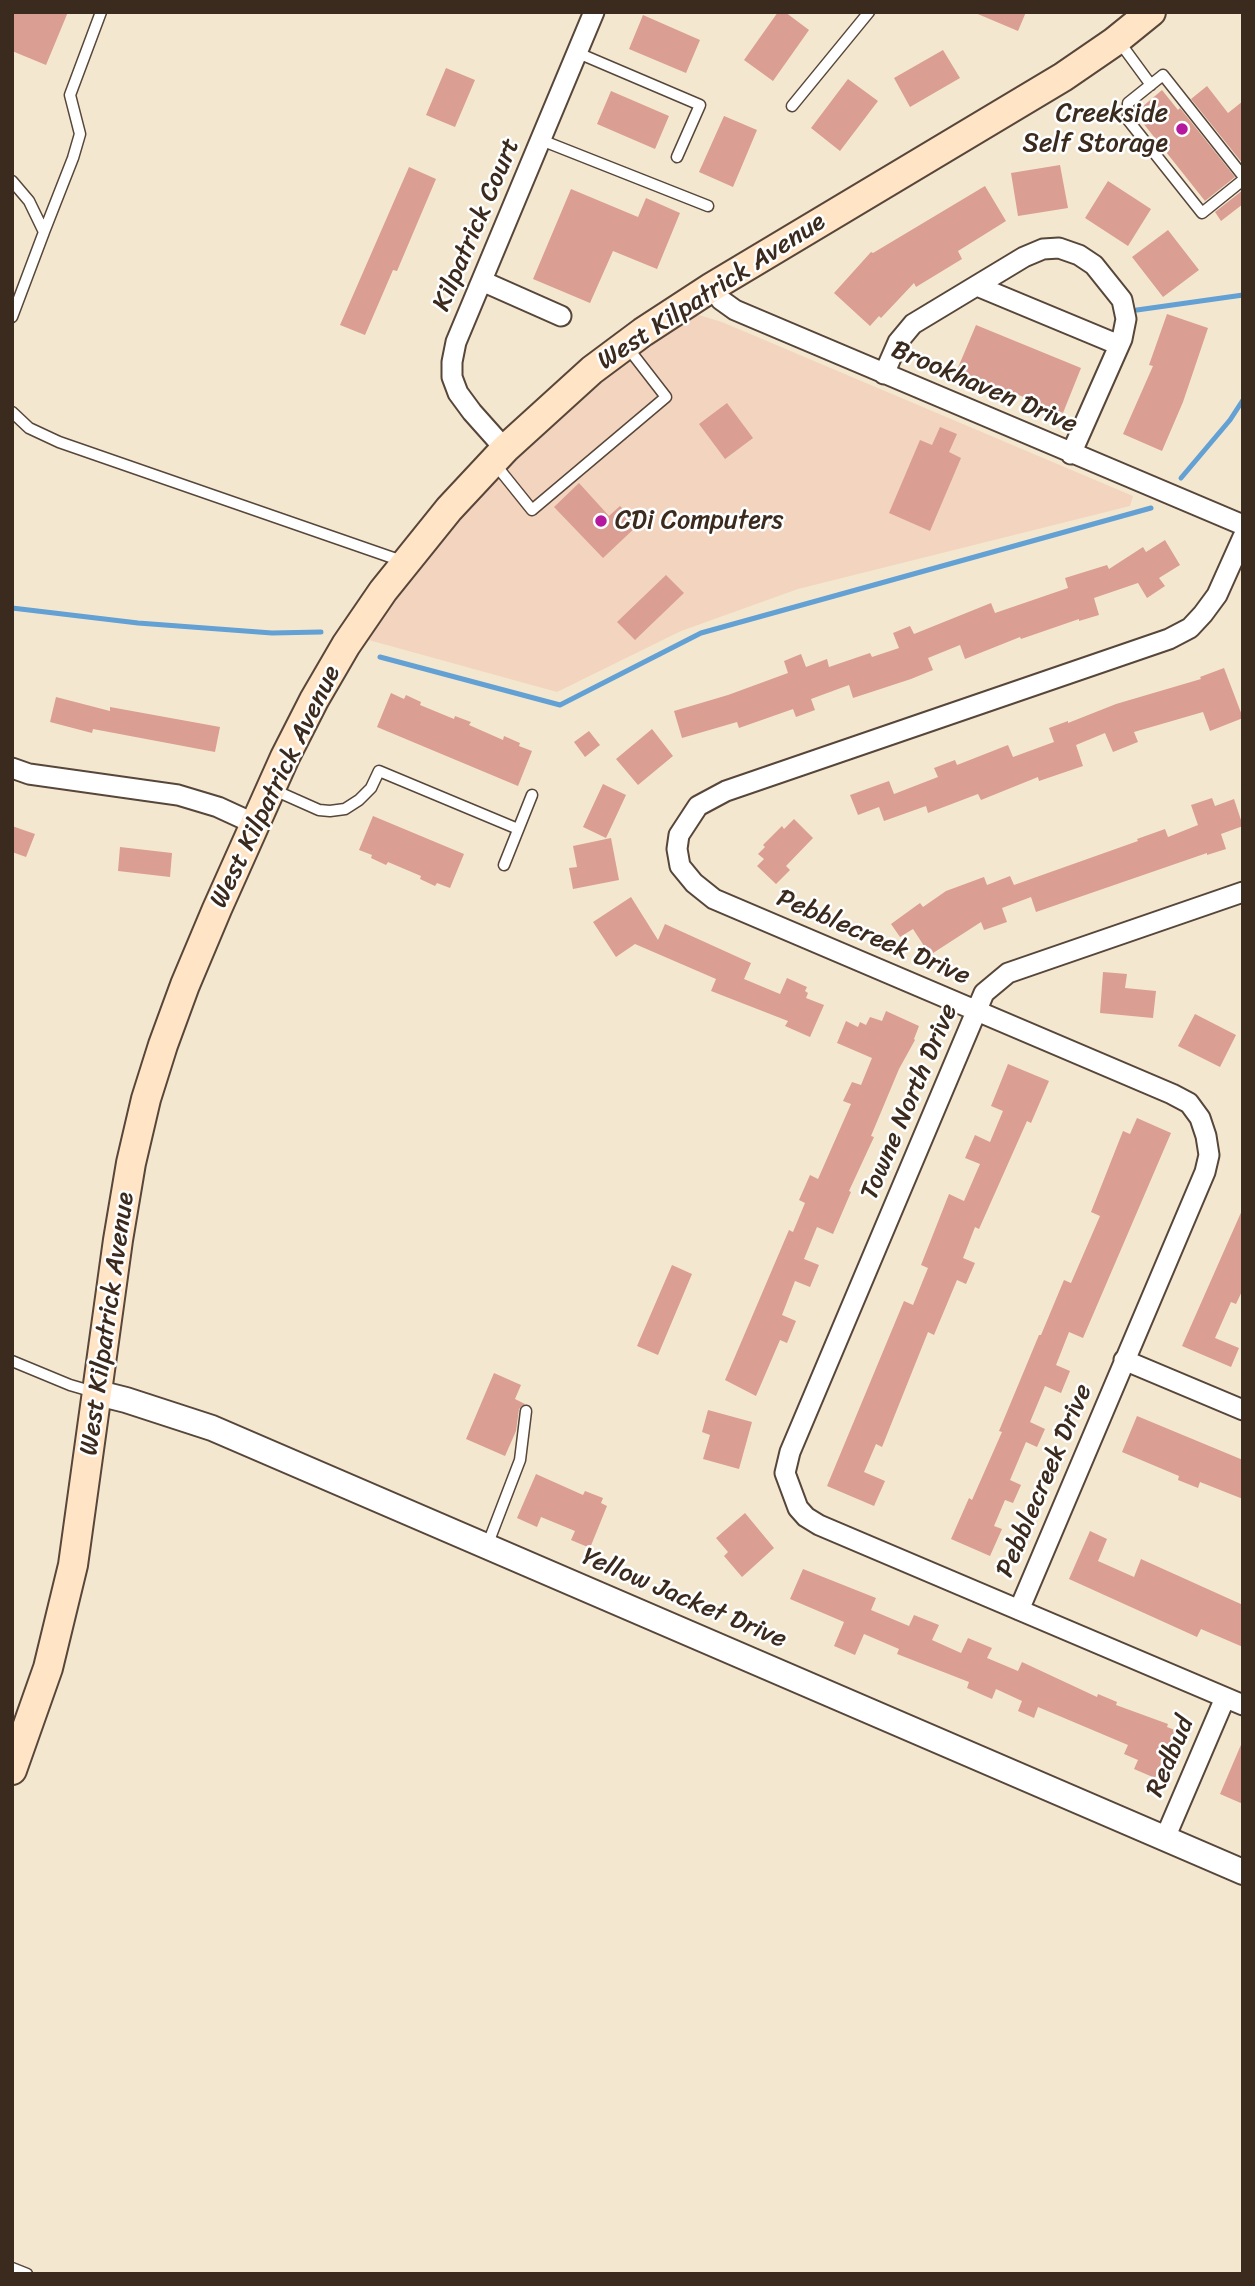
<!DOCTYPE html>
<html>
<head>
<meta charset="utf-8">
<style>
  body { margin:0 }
  #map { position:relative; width:1255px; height:2286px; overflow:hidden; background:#f4e7d0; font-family:Sriracha,sans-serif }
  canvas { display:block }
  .frame { position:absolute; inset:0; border:14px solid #3b2a1e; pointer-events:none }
</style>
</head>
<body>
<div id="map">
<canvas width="1255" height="2286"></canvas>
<div class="frame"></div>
</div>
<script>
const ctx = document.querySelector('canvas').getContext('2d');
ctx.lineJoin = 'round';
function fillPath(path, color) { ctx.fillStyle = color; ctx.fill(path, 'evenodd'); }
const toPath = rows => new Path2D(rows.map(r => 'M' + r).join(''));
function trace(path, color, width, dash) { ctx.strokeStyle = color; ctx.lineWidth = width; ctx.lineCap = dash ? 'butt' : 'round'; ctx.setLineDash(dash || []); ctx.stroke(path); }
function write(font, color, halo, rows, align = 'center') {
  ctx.font = font + ' Sriracha,sans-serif'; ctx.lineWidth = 5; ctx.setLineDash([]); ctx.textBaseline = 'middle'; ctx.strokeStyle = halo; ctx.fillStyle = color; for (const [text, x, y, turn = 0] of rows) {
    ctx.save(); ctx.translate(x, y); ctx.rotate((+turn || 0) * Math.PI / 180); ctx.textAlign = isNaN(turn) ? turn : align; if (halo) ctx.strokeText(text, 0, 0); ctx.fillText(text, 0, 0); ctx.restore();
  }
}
fillPath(toPath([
  [699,315,722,322,1133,496,1130,506,798,589,681,631,557,692,365,639,439,540,541,434,593,389,667,333,692,317]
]), '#f3d4bf');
trace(toPath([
  [1137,310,1243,295],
  [1181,478,1230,420,1243,400],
  [12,608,138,623,272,633,321,632],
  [380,657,560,705,701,633,1151,508]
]), '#63a0d4', 5);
fillPath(toPath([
  [12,12,68,12,46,65,12,51],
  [778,12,785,12,809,30,773,81,744,60],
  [973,12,1026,12,1018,31],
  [643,15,700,40,686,73,629,49],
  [943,50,960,78,910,107,894,78],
  [446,68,475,80,455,127,426,115],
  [848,79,878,101,840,151,811,128],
  [1207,86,1228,113,1243,101,1243,164,1191,99],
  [1162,90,1178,110,1180,108,1235,177,1205,201,1135,113],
  [611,91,669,116,655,149,597,124],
  [724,116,757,130,733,187,699,172],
  [1060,165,1068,208,1018,216,1011,173],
  [409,167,436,179,397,271,393,270,365,335,340,325],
  [1108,181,1151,209,1128,246,1085,218],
  [985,186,1006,221,958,251,962,259,916,287,914,283,881,318,879,316,870,326,834,293,871,252,873,253],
  [571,189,638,217,646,198,680,213,657,269,613,251,590,303,533,279],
  [1243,190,1243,204,1221,221,1215,212],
  [1168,230,1199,270,1163,297,1132,257],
  [1167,314,1208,328,1183,402,1162,451,1123,434,1153,366,1149,365],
  [976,325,1081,368,1063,413,957,370],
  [727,403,753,438,725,459,699,424],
  [940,427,957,434,949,452,961,458,930,531,889,513,920,440,932,445],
  [579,483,609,516,620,506,638,525,603,558,554,507],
  [1165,540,1180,565,1159,578,1165,586,1147,598,1138,583,1094,598,1099,615,1079,621,1079,619,1021,639,1020,637,965,659,960,645,928,658,933,670,911,679,853,698,849,685,811,699,815,710,796,717,793,709,739,728,737,722,682,738,674,711,728,695,788,673,784,661,801,654,806,667,827,659,829,667,870,653,872,657,899,648,893,633,910,626,914,634,991,603,995,613,1068,588,1065,578,1107,565,1109,569,1143,547,1146,552],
  [666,575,684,593,635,640,617,622],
  [1224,668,1243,718,1210,731,1203,712,1134,732,1138,742,1113,752,1105,733,1076,745,1083,766,1039,781,1038,777,981,800,978,794,928,813,926,806,884,821,879,807,858,815,850,795,889,781,894,794,938,777,934,768,955,760,957,765,1008,745,1013,757,1054,742,1049,728,1068,721,1068,723,1116,704,1201,679,1200,677],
  [391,693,404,699,406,695,421,702,420,705,454,719,455,716,471,722,469,725,503,740,504,736,520,743,519,746,532,751,518,786,377,727],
  [56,697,110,711,110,707,220,727,215,752,93,729,92,733,50,722],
  [652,729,673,756,638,785,616,759],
  [589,731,600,745,585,757,574,742],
  [603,784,626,795,606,838,583,827],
  [1212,798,1215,806,1234,799,1243,826,1221,834,1226,849,1207,855,1207,853,1036,912,1031,897,1002,908,1007,922,984,930,981,922,930,955,913,929,900,937,891,924,920,903,923,907,946,891,984,877,987,885,1010,876,1014,885,1138,841,1137,839,1165,829,1168,837,1198,825,1191,805],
  [373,816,464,854,450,888,437,883,435,886,420,879,421,876,388,862,386,865,371,858,372,855,359,850],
  [794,819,813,838,786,866,790,870,776,884,757,866,764,859,758,854,765,847,763,845,782,826,784,829],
  [12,826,35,834,26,857,12,852],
  [611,838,619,880,573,889,569,868,577,867,573,846],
  [120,847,172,853,170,877,118,871],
  [631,897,658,940,665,924,751,963,744,979,780,994,787,978,807,987,805,991,808,993,806,998,824,1005,810,1037,785,1026,788,1021,711,991,716,979,635,944,616,957,593,922],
  [1103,972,1127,974,1125,988,1156,991,1153,1018,1100,1013],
  [886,1011,919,1026,914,1039,915,1040,899,1069,871,1136,874,1137,849,1191,851,1192,833,1234,817,1227,804,1259,819,1265,810,1287,795,1281,782,1315,796,1321,787,1343,780,1340,756,1396,725,1380,789,1230,793,1232,805,1203,799,1200,810,1175,818,1179,851,1104,843,1101,852,1082,861,1085,872,1058,837,1043,846,1021,858,1027,860,1022,866,1025,870,1017,882,1021],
  [1195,1014,1236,1035,1220,1067,1178,1046],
  [1008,1064,1049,1081,1031,1123,1027,1121,979,1229,975,1227,963,1258,975,1263,966,1284,957,1280,934,1335,928,1332,882,1447,876,1444,864,1472,885,1481,874,1506,827,1486,904,1301,913,1305,928,1268,921,1265,949,1194,964,1201,980,1164,965,1158,975,1135,990,1142,1003,1111,991,1106],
  [1137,1118,1171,1133,1083,1338,1069,1332,1056,1365,1070,1371,1061,1393,1045,1386,1030,1422,1045,1429,1037,1447,1026,1442,1010,1480,1021,1485,1013,1503,1005,1500,994,1526,1002,1529,990,1556,951,1539,969,1498,972,1500,1002,1432,999,1431,1039,1335,1041,1335,1064,1280,1071,1283,1100,1216,1091,1212,1123,1131,1130,1134],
  [1243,1208,1243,1289,1236,1304,1231,1302,1215,1338,1239,1348,1231,1367,1182,1346],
  [672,1265,692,1274,658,1355,637,1346],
  [494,1373,521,1385,515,1399,525,1404,519,1409,516,1431,505,1456,466,1439],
  [708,1410,752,1422,739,1469,703,1459,710,1435,702,1432],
  [1137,1416,1243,1460,1243,1499,1200,1482,1198,1488,1178,1480,1179,1476,1122,1452],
  [536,1474,583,1495,585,1491,603,1498,601,1503,607,1506,590,1548,571,1540,575,1531,541,1517,537,1527,517,1518],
  [745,1513,774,1548,742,1577,724,1556,728,1552,716,1538],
  [1090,1531,1107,1539,1098,1561,1134,1577,1141,1559,1243,1605,1243,1647,1201,1629,1197,1637,1069,1579],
  [803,1569,876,1598,871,1610,909,1626,914,1615,939,1625,932,1640,961,1653,968,1638,992,1648,987,1658,1018,1671,1022,1662,1097,1697,1098,1694,1117,1702,1116,1705,1168,1724,1167,1727,1175,1730,1155,1778,1134,1769,1138,1760,1124,1754,1128,1745,1038,1707,1034,1718,1018,1711,1022,1701,996,1689,992,1699,967,1688,969,1682,897,1654,899,1649,864,1634,855,1655,834,1646,844,1622,790,1599],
  [1243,1740,1243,1804,1220,1794]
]), '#da9e93');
const service = toPath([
  [1118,40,1151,85],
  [578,53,700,105,677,157],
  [792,106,869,12],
  [541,140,708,206],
  [1243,176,1163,75,1128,103,1128,120,1202,213,1243,180],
  [12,181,29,201,44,232,12,317],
  [44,232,73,158,80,134,70,95,101,12],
  [12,412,29,428,59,442,402,561],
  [495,464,532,510,666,397,628,348],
  [274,790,319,810,330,811,345,809,359,800,371,788,379,771,518,829],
  [504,865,532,795],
  [12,1361,70,1385,94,1392],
  [487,1546,520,1460,526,1411],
  [12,2268,27,2274]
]);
const minor = toPath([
  [482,281,561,316],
  [977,286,1119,345],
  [712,287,721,300,735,310,1243,525],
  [884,374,898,342,913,324,1024,257,1043,249,1059,248,1079,255,1094,265,1122,300,1126,319,1122,339,1071,454],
  [505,449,472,412,458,393,452,377,452,362,456,342,594,12],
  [12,768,29,774,178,795,218,807,255,824],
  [1243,892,1008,973,984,993,790,1452,785,1473,798,1508,806,1517,819,1525,1243,1705],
  [1124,1360,1243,1410],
  [1019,1610,1205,1172,1209,1155,1206,1136,1200,1118,1189,1103,1172,1094,714,899,694,883,680,866,677,849,679,835,698,806,726,791,1169,639,1190,628,1203,614,1217,595,1243,537],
  [1165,1838,1225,1698]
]);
const tertiary = toPath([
  [98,1393,126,1400,212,1428,1243,1872]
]);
const secondary = toPath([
  [12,1770,48,1668,73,1565,118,1240,131,1163,146,1099,163,1045,185,985,217,909,285,757,314,700,346,645,383,591,449,509,505,449,592,370,643,332,712,287,1063,77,1114,42,1151,12]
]);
trace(service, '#574639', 13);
trace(minor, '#574639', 23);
trace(tertiary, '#574639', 28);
trace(secondary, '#574639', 32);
trace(service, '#fff', 10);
trace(minor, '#fff', 19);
trace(tertiary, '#fff', 24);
trace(secondary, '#ffe4c6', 28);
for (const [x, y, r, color] of [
  [1182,129,7,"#b5179e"],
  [601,521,7,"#b5179e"]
]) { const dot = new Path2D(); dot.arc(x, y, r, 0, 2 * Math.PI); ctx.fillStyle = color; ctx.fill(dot); trace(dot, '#fff', 2.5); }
write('26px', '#3b2a1e', '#fff', [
  ["Creekside",1168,114],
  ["Self Storage",1168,144],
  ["CDi Computers",615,521,"left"]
], 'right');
write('26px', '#3b2a1e', '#fff', [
  ["Kilpatrick Court",477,225,-67],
  ["West Kilpatrick Avenue",712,292,-33],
  ["Brookhaven Drive",984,388,23],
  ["West Kilpatrick Avenue",276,787,-64],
  ["Pebblecreek Drive",873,938,23],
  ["Towne North Drive",910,1102,-67],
  ["West Kilpatrick Avenue",108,1324,-82],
  ["Pebblecreek Drive",1045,1481,-67],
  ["Yellow Jacket Drive",684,1599,23],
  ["Redbud",1171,1757,-67]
]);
</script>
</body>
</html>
